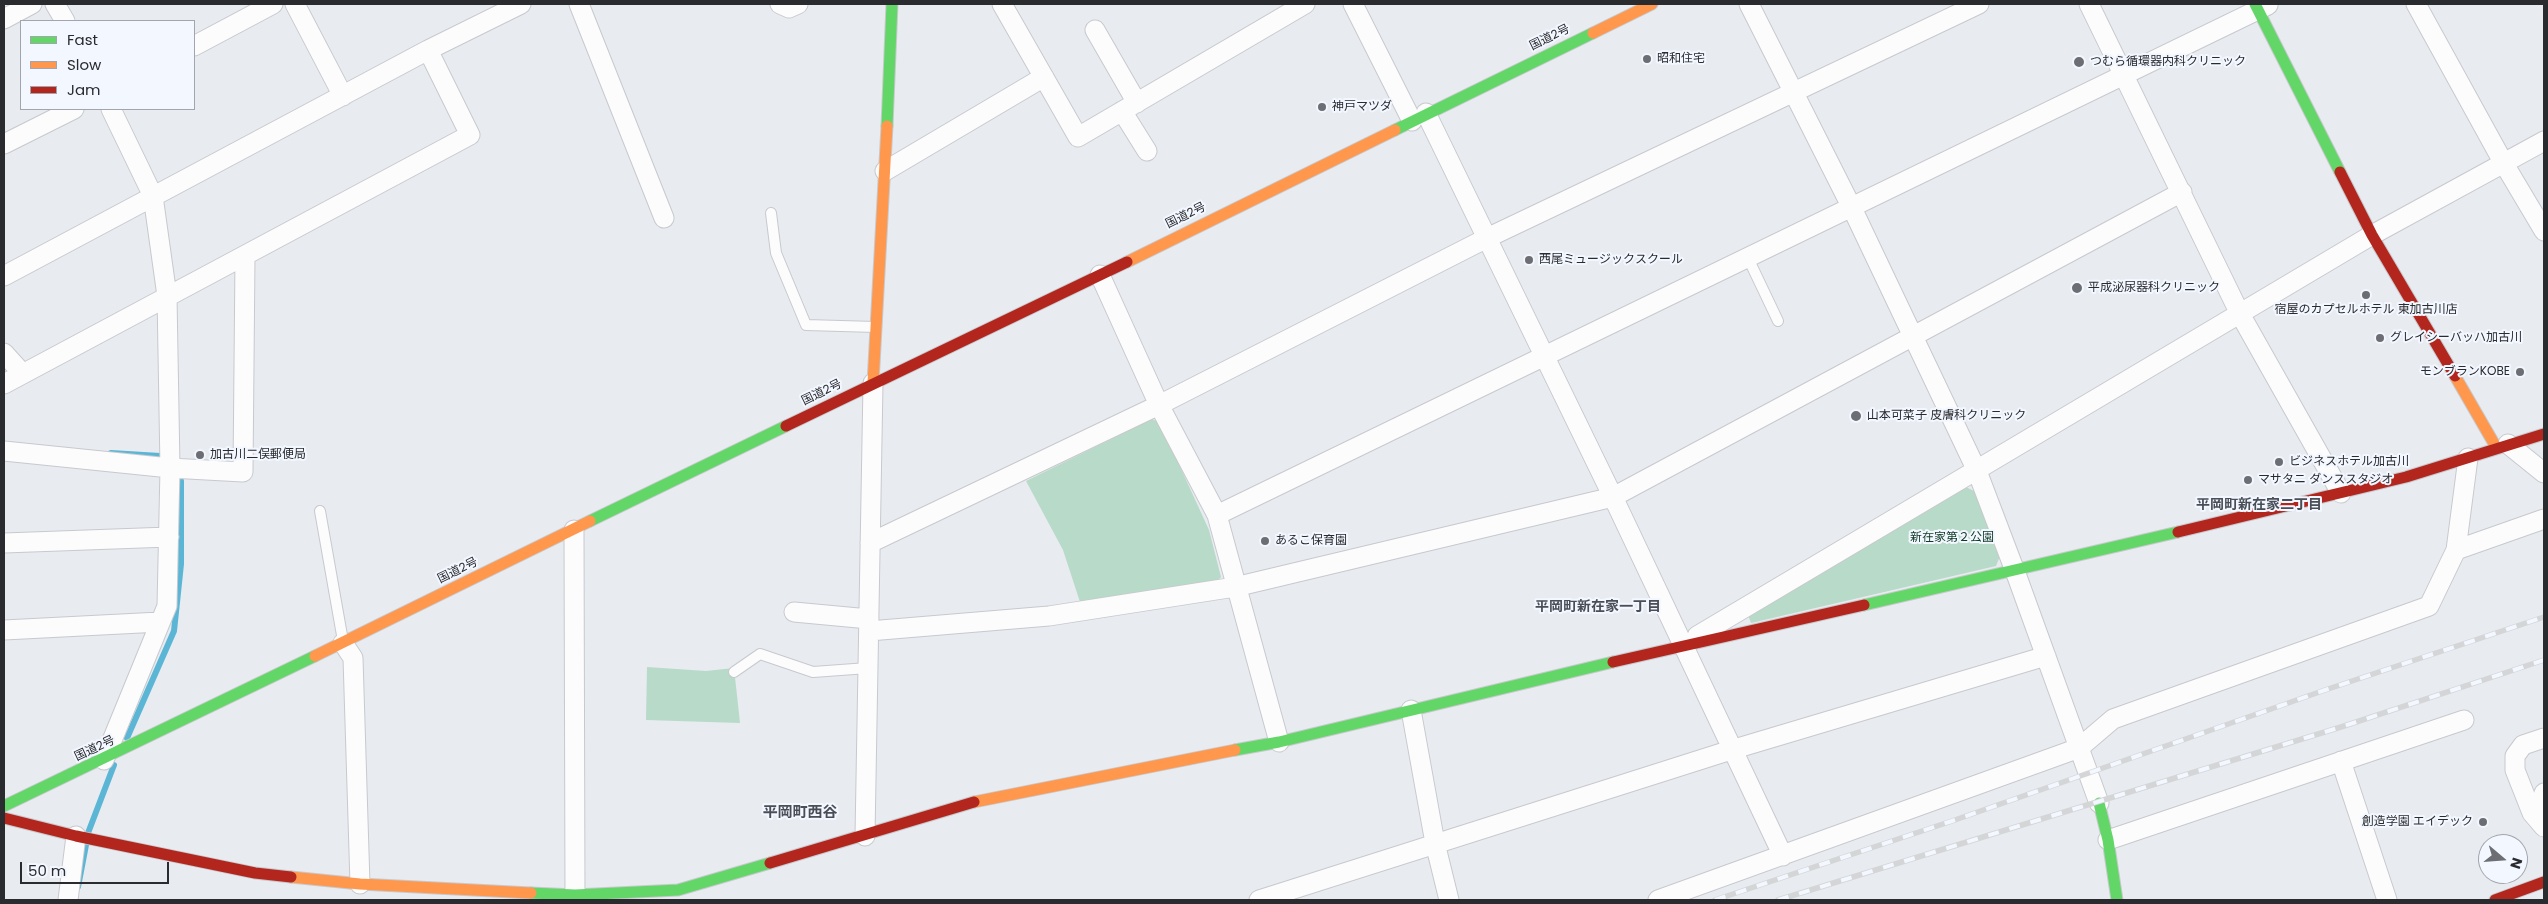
<!DOCTYPE html>
<html>
<head>
<meta charset="utf-8">
<style>
  body { margin:0 }
  #map { position:relative; width:2548px; height:904px; overflow:hidden; background:#e8ebf0; font-family:Poppins,sans-serif }
  canvas { display:block }
  .frame { position:absolute; inset:0; border:5px solid #2a2b2f; pointer-events:none }
  .legend { position:absolute; left:20px; top:20px; width:175px; height:90px; box-sizing:border-box; background:#f3f7ff; border:1px solid #a3a5ac; margin:0; padding:6px 9px; list-style:none; font-size:15px; color:#2a2b2f }
  .legend li { display:flex; align-items:center; gap:10px; height:25px }
  .legend b { width:25px; border:1px solid #a3a5ac }
  .north { position:absolute; left:2478px; top:834px; width:50px; height:50px; box-sizing:border-box; background:#f3f7ff; border:1px solid #a3a5ac; border-radius:50%; rotate:108deg; font-size:14px; font-weight:700; line-height:20px; text-align:center; color:#2a2b2f }
  .north::after { content:''; display:block; margin:auto; width:18px; height:22px; background:#6c6e73; clip-path:polygon(50% 0,100% 100%,50% 72%,0 100%) }
  .scale { position:absolute; left:20px; top:862px; width:149px; height:22px; box-sizing:border-box; border:2px solid #2a2b2f; border-top:0; padding-left:6px; font-size:15px; line-height:18px; white-space:nowrap; color:#2a2b2f; -webkit-text-stroke:4px #f3f7ff; paint-order:stroke }
</style>
</head>
<body>
<div id="map">
<canvas width="2548" height="904"></canvas>
<div class="frame"></div>
<ul class="legend">
<li><b style="height:6px;background:#63d668"></b>Fast</li>
<li><b style="height:6px;background:#ff974d"></b>Slow</li>
<li><b style="height:6px;background:#b3261e"></b>Jam</li>
</ul>
<div class="north">N</div>
<div class="scale">50 m</div>
</div>
<script>
const ctx = document.querySelector('canvas').getContext('2d');
ctx.lineJoin = 'round';
function fillPath(path, color) { ctx.fillStyle = color; ctx.fill(path, 'evenodd'); }
const toPath = rows => new Path2D(rows.map(r => 'M' + r).join(''));
function trace(path, color, width, dash) { ctx.strokeStyle = color; ctx.lineWidth = width; ctx.lineCap = dash ? 'butt' : 'round'; ctx.setLineDash(dash || []); ctx.stroke(path); }
function write(font, color, halo, rows, align = 'center') {
  ctx.font = font + ' Poppins,"Noto Sans JP",sans-serif'; ctx.lineWidth = 4; ctx.setLineDash([]); ctx.textBaseline = 'middle'; ctx.strokeStyle = halo; ctx.fillStyle = color; for (const [text, x, y, turn = 0] of rows) {
    ctx.save(); ctx.translate(x, y); ctx.rotate((+turn || 0) * Math.PI / 180); ctx.textAlign = isNaN(turn) ? turn : align; if (halo) ctx.strokeText(text, 0, 0); ctx.fillText(text, 0, 0); ctx.restore();
  }
}
fillPath(toPath([
  [1152,419,1160,423,1209,530,1221,577,1215,584,1080,602,1063,550,1026,481],
  [1966,487,1976,492,2000,556,1996,566,1751,623,1748,615],
  [647,667,706,671,734,668,740,723,646,720]
]), '#b8dac8');
trace(toPath([
  [111,453,160,456],
  [127,738,174,631,181,564,181,481],
  [88,833,114,765],
  [78,887,86,845]
]), '#5bb6d6', 6);
const lane = toPath([
  [771,213,776,253,806,325,876,327],
  [1748,258,1778,321],
  [320,511,343,641],
  [734,672,760,654,813,672,868,668]
]);
const street = toPath([
  [55,4,65,21],
  [295,4,343,96],
  [579,4,664,218],
  [780,4,789,8,798,4],
  [1002,4,1078,137,1305,4],
  [1353,4,1412,121],
  [1749,4,1852,208,1977,471,2015,571,2099,803],
  [2089,4,2240,314,2341,493],
  [2416,4,2503,162,2544,231],
  [4,19,32,4],
  [1095,30,1137,103],
  [194,46,273,4],
  [1122,111,1147,151],
  [1426,113,1613,497,1783,856],
  [4,144,74,109],
  [885,171,1044,77],
  [1100,275,1159,405,1217,515,1279,742],
  [4,276,428,50,521,4],
  [4,353,23,374],
  [4,384,470,135,428,50],
  [2508,444,2544,473],
  [4,451,170,468,243,472,245,257],
  [2468,458,2456,550,2544,519],
  [1217,515,2268,5],
  [574,530,575,900],
  [4,543,169,537],
  [870,543,1159,405,1487,238,1979,4],
  [794,612,869,619],
  [4,630,160,622],
  [869,631,1049,616,1235,587,1613,497,2182,192],
  [1697,636,2372,235,2544,141],
  [343,643,353,658,360,884],
  [1411,710,1435,843,1449,900],
  [2544,738,2523,745,2515,756,2515,770,2532,813,2544,827],
  [104,760,167,606,170,468,167,296,153,196,111,109],
  [2341,761,2387,900],
  [2544,793,2542,800,2544,821],
  [865,836,873,383],
  [2108,840,2464,720],
  [68,900,76,836],
  [1259,900,1731,750,2046,656],
  [1658,900,2079,748,2113,719,2429,606,2456,550]
]);
const fast = toPath([
  [2255,4,2340,172],
  [887,126,892,4],
  [1395,130,1593,33],
  [590,521,786,426],
  [1864,605,2178,532],
  [1235,750,1279,742,1613,662],
  [2099,803,2108,840,2117,900],
  [4,806,315,656],
  [531,893,575,895,678,890,770,863]
]);
const slow = toPath([
  [1593,33,1652,4],
  [1127,262,1395,130],
  [2455,376,2496,447],
  [873,383,887,126],
  [315,656,590,521],
  [974,802,1235,750],
  [291,877,360,884,531,893]
]);
const jam = toPath([
  [2340,172,2372,235,2455,376],
  [786,426,1127,262],
  [2178,532,2406,477,2544,434],
  [1613,662,1864,605],
  [4,818,76,836,255,873,291,877],
  [770,863,974,802],
  [2495,900,2544,882]
]);
trace(lane, '#c7c9cd', 12);
trace(street, '#c7c9cd', 21);
trace(fast, '#c7c9cd', 13);
trace(slow, '#c7c9cd', 13);
trace(jam, '#c7c9cd', 13);
trace(lane, '#fcfcfd', 10);
trace(street, '#fcfcfd', 19);
trace(fast, '#63d668', 11);
trace(slow, '#ff974d', 11);
trace(jam, '#b3261e', 11);
const rail = toPath([
  [1715,900,1952,821,2328,689,2544,617],
  [1778,900,2341,727,2544,660]
]);
trace(rail, '#d4d5d6', 5.5);
trace(rail, '#f3f7ff', 4, [11]);
for (const [x, y, r, color] of [
  [1647,59,5,"#6c6e73"],
  [2079,62,6,"#6c6e73"],
  [1322,107,5,"#6c6e73"],
  [1529,260,5,"#6c6e73"],
  [2077,288,6,"#6c6e73"],
  [2366,295,5,"#6c6e73"],
  [2380,338,5,"#6c6e73"],
  [2520,372,5,"#6c6e73"],
  [1856,416,6,"#6c6e73"],
  [200,455,5,"#6c6e73"],
  [2279,462,5,"#6c6e73"],
  [2248,480,5,"#6c6e73"],
  [1265,541,5,"#6c6e73"],
  [2483,822,5,"#6c6e73"]
]) { const dot = new Path2D(); dot.arc(x, y, r, 0, 2 * Math.PI); ctx.fillStyle = color; ctx.fill(dot); trace(dot, '#f3f7ff', 2); }
write('12px', '#2a2b2f', '#f3f7ff', [
  ["国道2号",1550,38,-26],
  ["国道2号",1186,216,-26],
  ["国道2号",822,393,-26],
  ["国道2号",458,571,-26],
  ["国道2号",95,749,-25]
]);
write('12px', '#2a2b2f', '#f3f7ff', [
  ["昭和住宅",1657,59],
  ["つむら循環器内科クリニック",2090,62],
  ["神戸マツダ",1332,107],
  ["西尾ミュージックスクール",1539,260],
  ["平成泌尿器科クリニック",2088,288],
  ["宿屋のカプセルホテル 東加古川店",2366,310,"center"],
  ["グレイシーバッハ加古川",2390,338],
  ["モンブランKOBE",2510,372,"right"],
  ["山本可菜子 皮膚科クリニック",1867,416],
  ["加古川二俣郵便局",210,455],
  ["ビジネスホテル加古川",2289,462],
  ["マサタニ ダンススタジオ",2258,480],
  ["あるこ保育園",1275,541],
  ["創造学園 エイデック",2473,822,"right"]
], 'left');
write('12px', '#0f3924', '#f3f7ff', [
  ["新在家第２公園",1952,538]
]);
write('bold 14px', '#4a4e56', '#f3f7ff', [
  ["平岡町新在家二丁目",2259,505],
  ["平岡町新在家一丁目",1598,607]
]);
write('bold 15px', '#4a4e56', '#f3f7ff', [
  ["平岡町西谷",800,813]
]);
</script>
</body>
</html>
